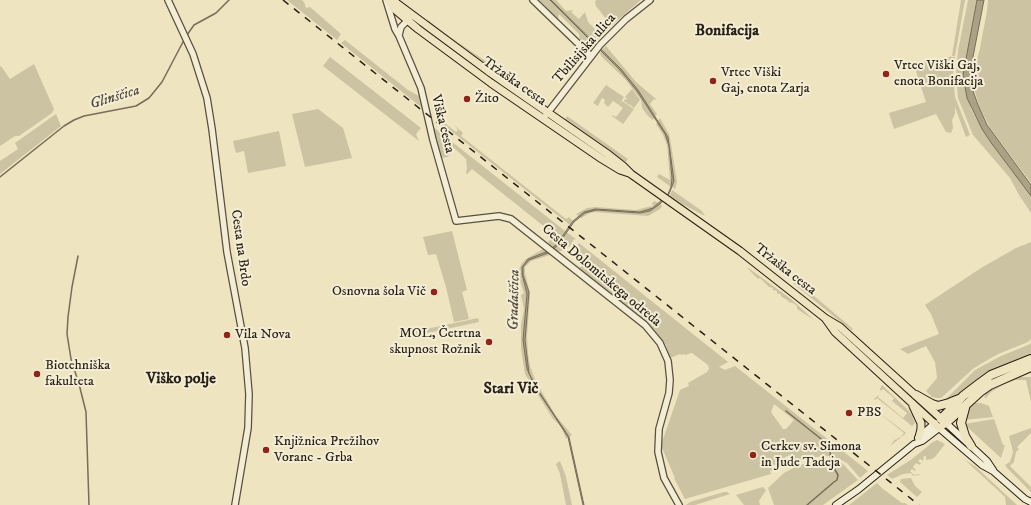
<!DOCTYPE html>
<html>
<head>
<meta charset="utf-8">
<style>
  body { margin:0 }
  canvas { display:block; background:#eee4bf }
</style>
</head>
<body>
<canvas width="1031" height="505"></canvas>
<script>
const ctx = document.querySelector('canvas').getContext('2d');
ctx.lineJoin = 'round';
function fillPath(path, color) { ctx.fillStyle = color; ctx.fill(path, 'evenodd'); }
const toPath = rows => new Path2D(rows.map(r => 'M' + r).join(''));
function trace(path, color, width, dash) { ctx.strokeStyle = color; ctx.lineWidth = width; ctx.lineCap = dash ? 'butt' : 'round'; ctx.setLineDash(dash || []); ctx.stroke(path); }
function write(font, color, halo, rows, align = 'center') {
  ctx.font = font + ' "IM FELL DW Pica",serif'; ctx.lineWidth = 4; ctx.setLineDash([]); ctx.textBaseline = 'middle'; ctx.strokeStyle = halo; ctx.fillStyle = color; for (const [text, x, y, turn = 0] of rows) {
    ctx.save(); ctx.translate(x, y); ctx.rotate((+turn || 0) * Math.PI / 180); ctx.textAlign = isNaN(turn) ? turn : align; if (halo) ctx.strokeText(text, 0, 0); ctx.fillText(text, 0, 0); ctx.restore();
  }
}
fillPath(toPath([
  [287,0,302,0,304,2,306,8,310,7,341,34,337,40],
  [539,0,550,0,594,44,591,47,588,47,580,40,579,34,559,14,558,19],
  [551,0,556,0,566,11,574,10,571,12,579,19,585,12,588,22,596,30,599,30,601,36,595,43],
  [596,0,641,0,619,19,603,34,602,31,610,24,596,6,595,2],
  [961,0,965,0,955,56,952,56],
  [968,0,977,0,963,75,971,109,982,129,992,144,1031,196,1031,213,1019,195,1010,178,973,135,958,98,956,75,958,51],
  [988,0,1031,0,1031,183,990,128,979,106,972,81,973,76,980,48,987,11],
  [428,20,450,37,539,97,536,102,426,23],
  [345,40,408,90,419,96,421,107,341,43],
  [606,46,636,82,656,99,656,100,654,99,650,104,657,114,655,116,629,78,602,50],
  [601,51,620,70,637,91,655,117,653,120,648,116,642,108,641,100,626,80,602,57,600,54],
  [330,57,421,128,416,134,419,141,323,66],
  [951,57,955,57,953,75,955,97,970,135,966,137,955,107,955,114,952,120,953,128,951,133,946,132,936,114,894,129,889,113,926,102,914,65,930,59,933,66,951,56],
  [34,64,54,109,52,113,19,136,15,136,0,146,0,67,1,66,10,79],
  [606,85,624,97,619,105,613,101,608,107,604,103,605,100,602,98,598,106,593,103],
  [632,89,640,100,634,108,630,105,631,104,629,105,624,101,625,99,628,100,625,97],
  [622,101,634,109,623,124,612,116,613,115,616,117,623,108,619,105],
  [318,109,343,128,352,158,305,167,292,114],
  [56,114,61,126,0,174,0,161,18,149,15,143],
  [567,116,628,159,626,162,612,155,596,142,565,120],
  [660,118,669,134,671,144,677,182,675,189,672,187,673,184,669,141,666,134,658,121],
  [441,120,456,132,458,130,454,125,463,133,461,136,566,219,569,217,573,221,570,225,460,138,440,122],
  [658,122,665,134,668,141,672,178,671,187,657,177,659,174,670,180,667,145,663,135,656,124],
  [432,126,565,231,556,245,553,247,548,243,550,239,547,237,551,232,472,169,467,174,466,173,467,168,466,159,454,148,448,157,441,158],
  [279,131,286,166,248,173,244,151,236,153,233,141],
  [672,190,702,211,705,216,682,204,670,196],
  [655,201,659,204,651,209,642,212,595,209,578,216,576,214,587,208,595,207,636,210,652,206,653,205,652,203],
  [660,204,662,206,660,209,648,216,594,212,590,213,581,218,579,217,585,213,597,210,642,213,654,209],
  [452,231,467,290,462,292,469,319,454,322,446,287,436,254,428,255,423,237],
  [566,232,576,239,573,240,572,244,570,246,562,251,557,251,554,248,558,244],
  [1031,242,1031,339,1028,342,998,354,974,368,941,398,936,398,932,397,926,391,937,378,935,362,926,346,908,354,900,349,939,334,931,314,925,305,981,268,1016,248],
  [579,243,728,362,719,367,725,370,735,366,868,471,860,478,847,463,837,458,829,456,816,457,796,463,791,455,785,457,786,460,772,466,773,470,770,471,771,474,685,499,674,478,675,478,662,448,661,445,680,390,689,386,688,383,707,372,709,369,708,365,692,353,685,355,684,354,681,355,680,354,670,358,666,345,649,324,579,268,588,262,571,249,574,246,577,246],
  [774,404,794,420,786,429,783,429,771,412],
  [543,249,546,252,528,259,523,264,521,270,527,294,523,340,525,354,527,369,532,383,555,419,566,432,568,437,566,439,561,426,553,419,525,374,521,349,521,325,524,309,521,295,524,293,520,281,519,269,522,263,526,259],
  [548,253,550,255,531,261,525,267,525,273,530,293,527,337,528,354,530,366,536,382,556,416,572,435,569,437,533,382,529,373,526,359,525,340,529,292,523,275,523,269,525,263,529,260],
  [747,267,791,299,814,320,797,309,797,306,793,303,788,302,789,301,782,297,780,294,779,294,777,293,777,291,775,290,774,291,773,290,773,288,769,287,760,278,758,279,750,271],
  [791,277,826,306,853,329,852,330,842,323,794,284,792,281],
  [478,318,479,322,404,338,403,334],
  [1031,343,1031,356,980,377,956,396,944,401,975,370,1001,356,1028,345],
  [1019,377,1031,377,1031,402,1026,380,1015,380,1004,384,990,393,986,398,984,397,986,393,990,389,1008,380],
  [882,385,908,410,912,415,915,423,905,434,890,446,895,439,866,416,896,440,899,437,900,438,904,433,873,408,906,433,912,426,877,398,875,400,874,400,875,398,879,395,878,397,903,418,907,413,892,401,894,398,883,389,880,391,880,389],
  [972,403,981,403,989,406,993,417,964,420,966,411],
  [994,419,1003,445,1005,445,1001,458,964,424],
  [1031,428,1031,433,1017,447,1019,449,1016,452,1014,462,1010,466,1031,487,1031,492,1007,468,1005,465,1010,462,1013,452,1009,436],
  [937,440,945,444,935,457,932,459,926,460,926,456,924,456,923,461,920,459,918,461,921,463,920,465,916,463,913,467,916,470,915,471,912,469,910,471,914,475,920,474,919,475,913,476,911,473,903,474,892,479,887,475,912,459,933,442],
  [826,459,839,461,836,464,840,465,840,462,843,464,858,480,823,505,774,505,768,488,784,473,797,466,816,460],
  [964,459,976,467,1017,505,1006,505,1005,497],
  [560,461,566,477,572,505,566,505,560,474,556,464],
  [911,478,915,486,922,492,917,497,900,482,901,479],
  [877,483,883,489,902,503,905,503,908,505,849,505],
  [763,487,766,490,759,501,760,505,744,505,736,495],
  [724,492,727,492,730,494,695,505,686,505,690,502]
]), '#ccc3a2');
const water = toPath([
  [550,0,551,0,621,69,638,90,668,137,674,181,669,194,660,204,650,211,640,213,597,210,585,213,574,222,557,246,548,253,529,260,523,267,523,275,529,292,525,340,529,373,536,387,569,437,584,505,583,505,568,437,535,387,527,369,523,340,527,294,522,274,522,267,528,259,546,252,556,245,573,221,584,212,595,209,640,212,653,208,668,194,671,187,672,178,669,146,665,134,637,91,620,70,550,0],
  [977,0,984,0,971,67,972,88,978,105,987,125,1031,185,1031,196,992,144,982,129,967,98,963,75,977,0]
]);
fillPath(water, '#aba185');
trace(water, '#776d58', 1);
trace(toPath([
  [187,35,194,25,216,13,229,0],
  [0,177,64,126,74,120,84,116,136,106,149,98,162,82,184,40],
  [78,256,72,287,68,317,67,334,71,359,79,384,86,412,89,505],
  [786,411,825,442,830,450,831,463,838,475,837,480,834,482,807,505]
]), '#776d58', 1.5);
const tertiary = toPath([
  [168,0,193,54,207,98,212,129,227,252,245,348,249,394,248,428,235,505],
  [386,0,395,29,399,36,421,88,433,140,456,221,499,216,511,219,645,325,660,343,668,361,670,380,669,393,659,429,658,452,664,478,679,505],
  [533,0,591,56],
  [399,35,401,27,410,18],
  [546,115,600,45,626,19,650,0]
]);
const secondary = toPath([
  [946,423,987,461,993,470],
  [918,438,935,423],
  [836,505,859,489,914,444,922,441,939,428,982,465,993,471,1025,499,1031,502]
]);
const primary = toPath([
  [388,0,390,2,392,7,418,29,491,83,602,159,620,170,629,173],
  [390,2,395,2,488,71,609,155,623,166,631,174,740,251,825,318,840,327,946,423,939,428,835,332,825,318],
  [913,406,921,423,921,429,919,437]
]);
const motorway = toPath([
  [916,395,932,404,938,406,949,403,959,399],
  [965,408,961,423,965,436,971,446],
  [941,419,963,396,980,383,991,375,1031,359],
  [946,423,980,392,990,385,1031,367]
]);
trace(tertiary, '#5a5040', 8);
trace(secondary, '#281f15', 8);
trace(primary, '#281f15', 9);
trace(motorway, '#281f15', 10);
trace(tertiary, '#f4edd5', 5.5);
trace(secondary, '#f4edd5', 6);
trace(primary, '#eee4bf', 7);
trace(motorway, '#eee4bf', 8);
trace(toPath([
  [283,0,919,505]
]), '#281f15', 1.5, [7, 7]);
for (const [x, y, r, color] of [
  [886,74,4,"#8f2418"],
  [713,81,4,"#8f2418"],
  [467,99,4,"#8f2418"],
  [434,292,4,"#8f2418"],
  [227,335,4,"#8f2418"],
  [489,342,4,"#8f2418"],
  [37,374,4,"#8f2418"],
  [849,413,4,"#8f2418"],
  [266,450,4,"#8f2418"],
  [753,455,4,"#8f2418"]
]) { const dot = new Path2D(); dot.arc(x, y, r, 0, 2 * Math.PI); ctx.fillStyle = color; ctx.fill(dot); trace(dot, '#f4edd5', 1.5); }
write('14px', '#281f15', '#f4edd5', [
  ["Tbilisijska ulica",585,49,-49],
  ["Tržaška cesta",514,82,35],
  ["Viška cesta",442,124,76],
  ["Cesta na Brdo",240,248,82],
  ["Tržaška cesta",785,270,38],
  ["Cesta Dolomitskega odreda",601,276,40]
]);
write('14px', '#281f15', '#f4edd5', [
  ["Vrtec Viški Gaj,",894,66],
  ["enota Bonifacija",894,82],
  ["Vrtec Viški",721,73],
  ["Gaj, enota Zarja",721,89],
  ["Žito",475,99],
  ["Osnovna šola Vič",426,292,"right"],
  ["MOL, Četrtna",481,334,"right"],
  ["skupnost Rožnik",481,350,"right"],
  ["Vila Nova",235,335],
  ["Biotehniška",45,366],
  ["fakulteta",45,382],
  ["PBS",857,413],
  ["Knjižnica Prežihov",274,442],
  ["Voranc - Grba",274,458],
  ["Cerkev sv. Simona",761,447],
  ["in Jude Tadeja",761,463]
], 'left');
write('italic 15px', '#564c3c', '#f4edd5', [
  ["Glinščica",115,98,-17],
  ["Gradaščica",515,300,-89]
]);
write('bold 16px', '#281f15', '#f4edd5', [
  ["Bonifacija",727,32],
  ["Viško polje",181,380],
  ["Stari Vič",511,390]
]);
</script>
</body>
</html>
